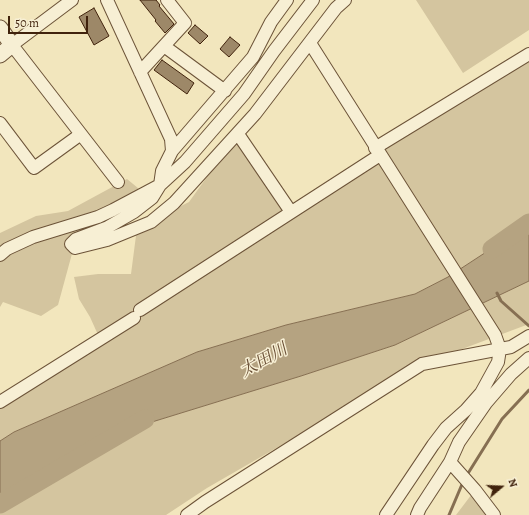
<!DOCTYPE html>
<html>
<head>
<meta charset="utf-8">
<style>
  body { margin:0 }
  #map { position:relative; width:529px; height:515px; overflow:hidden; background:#f2e6bd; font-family:Alegreya,serif }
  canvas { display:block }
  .north { position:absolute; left:481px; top:467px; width:40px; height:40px; -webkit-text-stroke:3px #f7efd4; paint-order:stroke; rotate:71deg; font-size:11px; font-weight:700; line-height:16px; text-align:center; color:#40220c }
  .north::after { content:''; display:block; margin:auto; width:14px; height:18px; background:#40220c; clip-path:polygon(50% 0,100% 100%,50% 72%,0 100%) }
  .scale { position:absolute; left:8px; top:16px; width:80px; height:18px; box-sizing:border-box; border:2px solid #40220c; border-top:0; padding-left:5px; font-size:12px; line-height:14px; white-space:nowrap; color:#40220c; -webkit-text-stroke:3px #f7efd4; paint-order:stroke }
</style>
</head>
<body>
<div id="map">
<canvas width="529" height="515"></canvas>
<div class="north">N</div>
<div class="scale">50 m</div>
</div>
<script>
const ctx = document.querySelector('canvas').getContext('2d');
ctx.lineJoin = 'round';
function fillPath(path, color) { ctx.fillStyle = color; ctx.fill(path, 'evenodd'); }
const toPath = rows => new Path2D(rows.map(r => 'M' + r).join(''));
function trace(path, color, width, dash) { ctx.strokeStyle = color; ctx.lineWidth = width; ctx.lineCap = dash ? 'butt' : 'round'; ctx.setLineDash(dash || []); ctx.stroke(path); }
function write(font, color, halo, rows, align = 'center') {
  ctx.font = font + ' Alegreya,"Noto Serif JP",serif'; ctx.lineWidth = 3; ctx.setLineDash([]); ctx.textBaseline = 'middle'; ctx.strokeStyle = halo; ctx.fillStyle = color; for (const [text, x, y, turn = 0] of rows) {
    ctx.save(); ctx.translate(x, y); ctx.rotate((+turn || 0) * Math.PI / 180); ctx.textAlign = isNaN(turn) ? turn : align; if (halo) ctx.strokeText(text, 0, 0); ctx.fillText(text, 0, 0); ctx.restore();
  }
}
fillPath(toPath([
  [416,0,529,0,529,30,463,73],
  [529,54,529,224,448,277,415,294,286,325,197,352,14,432,0,441,0,404,99,337,90,317,79,299,74,277,98,274,131,274,137,228,189,202,238,134,290,211],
  [127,179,144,193,113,210,76,239,58,305,41,316,3,302,0,307,0,233,36,216,68,211],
  [529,281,529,324,422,364,207,488,166,515,0,515,0,505,126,430,301,376,395,345],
  [475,490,497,515,456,515]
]), '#d4c59f');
const water = toPath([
  [529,224,529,281,395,345,301,376,126,430,0,505,0,441,14,432,197,352,286,325,415,294,448,277,529,224]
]);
fillPath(water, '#b5a381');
trace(water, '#866f52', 1);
trace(toPath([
  [497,293,501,301,529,326],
  [467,475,502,419,529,390],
  [449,515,463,482]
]), '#866f52', 3);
trace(toPath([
  [492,249,529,223],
  [0,504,145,419]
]), '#b5a381', 19);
const building = toPath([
  [140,0,156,0,160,5,159,6,174,24,165,33,155,21,156,20,140,0],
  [94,8,109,36,94,45,79,17,94,8],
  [195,25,208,36,200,44,188,33,195,25],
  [230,37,240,45,229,57,220,49,230,37],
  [162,60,194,83,187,94,154,70,162,60]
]);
fillPath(building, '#9d8868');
trace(building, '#40220c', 1);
const minor = toPath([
  [72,0,12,45,118,182],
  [107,0,171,139,172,151,162,171,160,185,152,198,134,212,108,227,76,239,71,244,75,248,107,240,151,222,174,203,255,114,336,8,345,0],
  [310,43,495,335,500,349,498,362,481,393,466,410,446,428,433,445,386,515],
  [164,46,225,91],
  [140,72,185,23,167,0],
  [0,123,34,168,81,134],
  [238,134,291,212],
  [375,148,529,54],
  [172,151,253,57,271,22,287,0],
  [0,255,7,249,33,237,98,217,113,210,160,185,185,162,244,94,274,51,313,0],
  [140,310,380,155],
  [0,402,134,318],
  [450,462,475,490,494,515],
  [187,515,205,502,422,364,511,347,529,336],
  [417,515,420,508,450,462,459,442,486,403,511,374,529,358]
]);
const tertiary = toPath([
  [0,28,12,45,0,55]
]);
trace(minor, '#6c5338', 14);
trace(tertiary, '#6c5338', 17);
trace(minor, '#f7efd4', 12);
trace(tertiary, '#f7efd4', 15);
write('italic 17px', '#694f35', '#f7efd4', [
  ["太田川",264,361,-29]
]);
</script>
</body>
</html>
